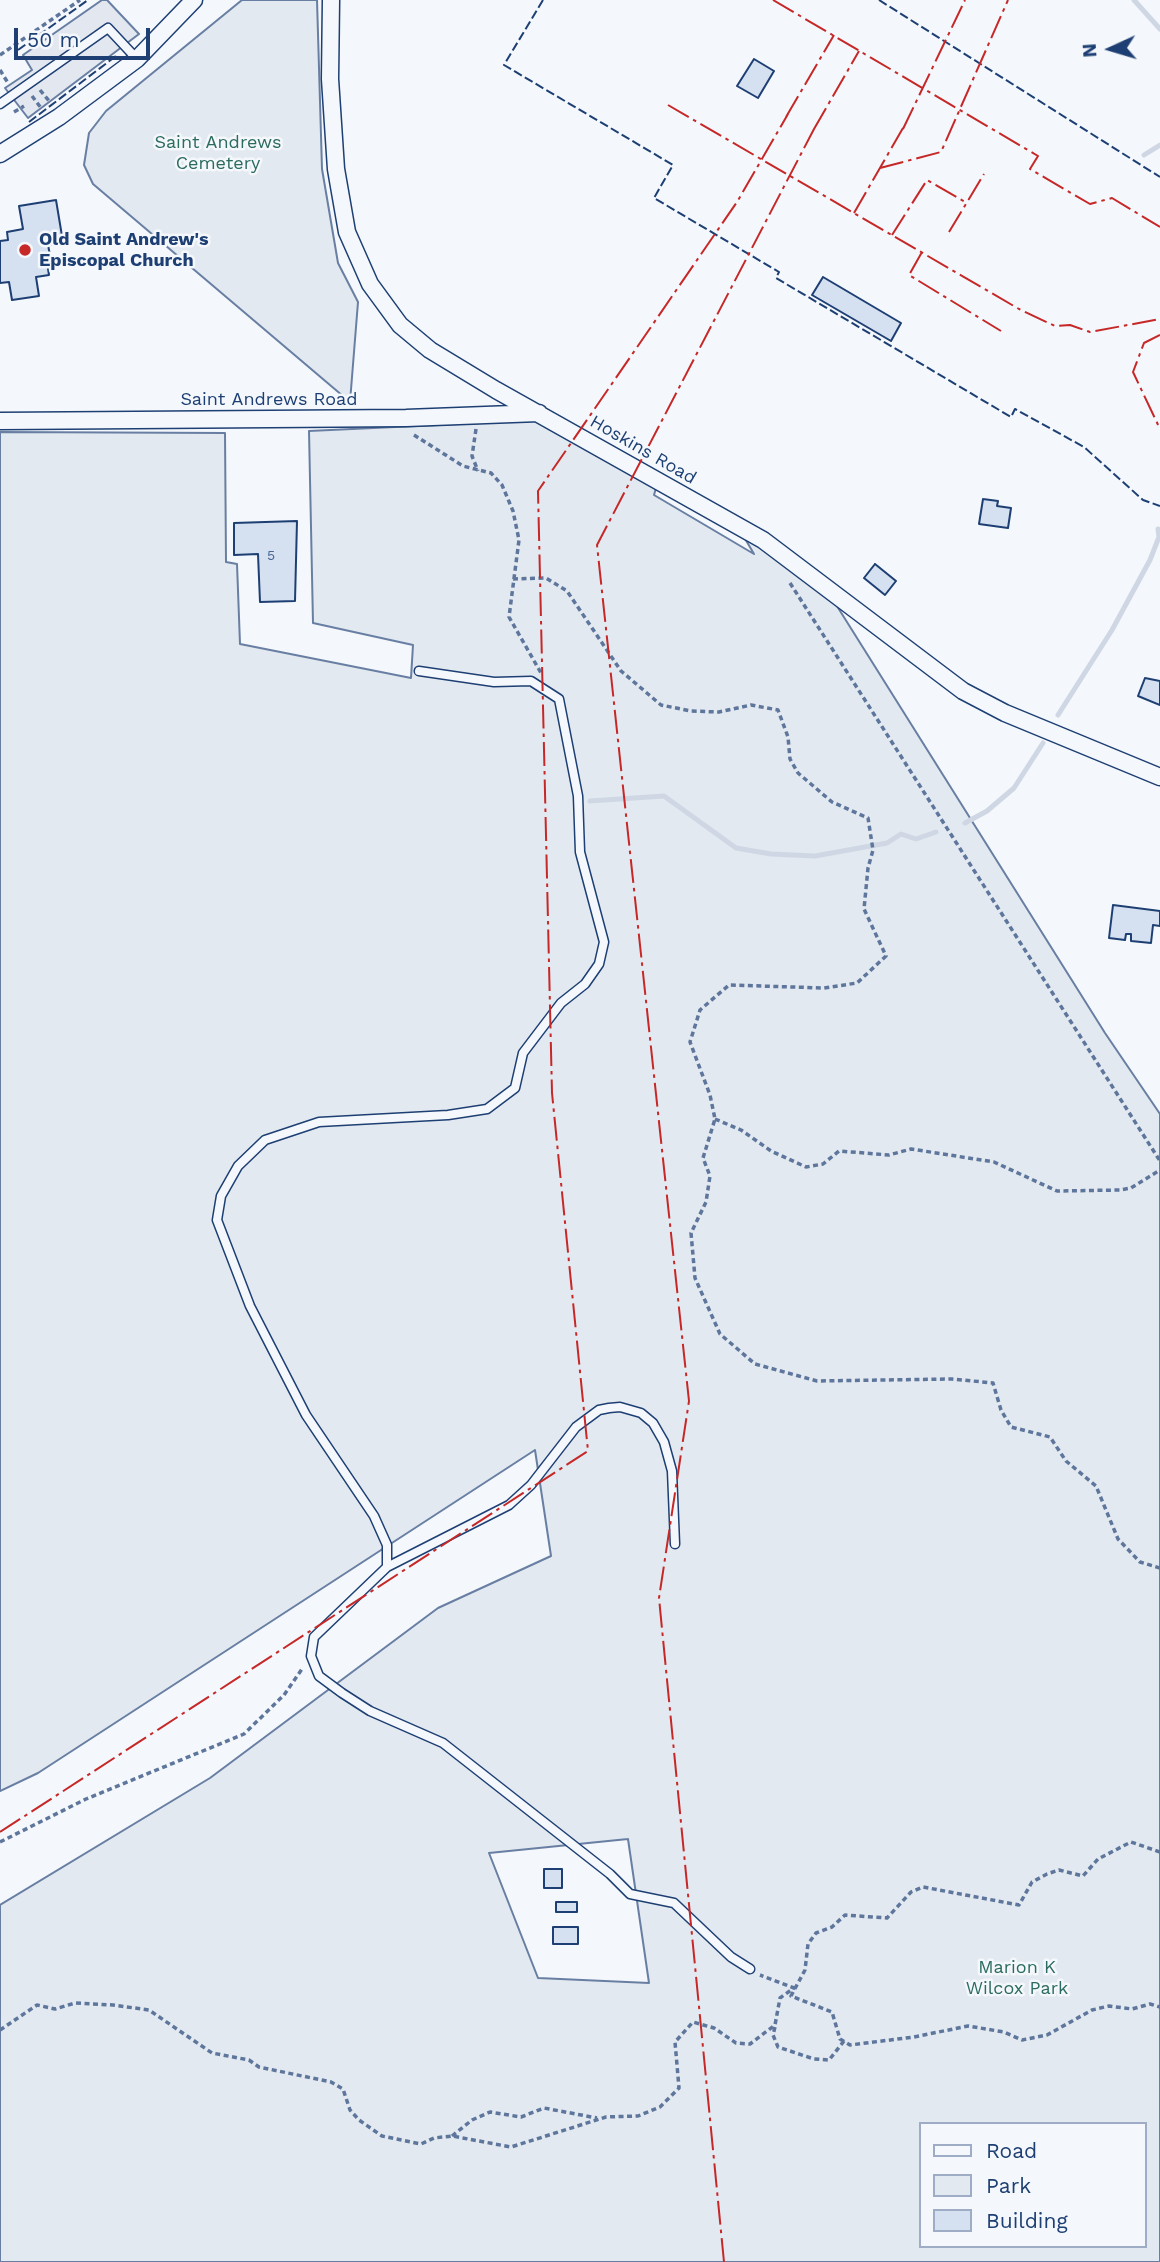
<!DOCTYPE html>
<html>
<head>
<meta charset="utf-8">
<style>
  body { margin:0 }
  #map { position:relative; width:1160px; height:2262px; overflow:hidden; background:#f4f7fb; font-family:"Work Sans",sans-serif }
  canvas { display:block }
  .legend { position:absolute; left:919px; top:2122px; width:228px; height:126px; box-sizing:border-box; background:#f4f7fb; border:2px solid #9eadc5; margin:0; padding:9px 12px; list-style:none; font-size:21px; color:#1d3f73 }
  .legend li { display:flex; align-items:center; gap:14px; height:35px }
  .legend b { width:35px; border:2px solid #9eadc5 }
  .north { position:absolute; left:1076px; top:14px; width:70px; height:70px; -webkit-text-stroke:5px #f4f7fb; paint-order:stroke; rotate:266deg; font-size:19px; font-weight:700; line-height:28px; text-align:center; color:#1d3f73 }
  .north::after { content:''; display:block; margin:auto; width:24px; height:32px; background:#1d3f73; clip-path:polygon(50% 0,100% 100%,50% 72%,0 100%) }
  .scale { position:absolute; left:14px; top:28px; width:136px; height:32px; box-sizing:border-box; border:4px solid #1d3f73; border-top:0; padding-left:9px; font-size:21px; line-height:24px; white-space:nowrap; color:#1d3f73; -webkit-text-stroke:5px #f4f7fb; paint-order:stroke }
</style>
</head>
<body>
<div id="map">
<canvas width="1160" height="2262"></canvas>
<ul class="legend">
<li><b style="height:9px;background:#f4f7fb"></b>Road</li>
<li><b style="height:19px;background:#e3e9f0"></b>Park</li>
<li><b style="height:19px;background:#d5e0f0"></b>Building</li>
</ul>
<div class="north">N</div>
<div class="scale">50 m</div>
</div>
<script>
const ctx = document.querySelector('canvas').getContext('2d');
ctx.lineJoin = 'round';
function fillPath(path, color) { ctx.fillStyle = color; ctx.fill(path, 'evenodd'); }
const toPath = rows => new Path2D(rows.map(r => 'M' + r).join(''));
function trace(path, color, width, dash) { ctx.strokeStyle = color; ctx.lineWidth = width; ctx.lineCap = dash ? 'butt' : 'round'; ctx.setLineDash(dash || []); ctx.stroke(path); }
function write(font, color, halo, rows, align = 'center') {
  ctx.font = font + ' "Work Sans",sans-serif'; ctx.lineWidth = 5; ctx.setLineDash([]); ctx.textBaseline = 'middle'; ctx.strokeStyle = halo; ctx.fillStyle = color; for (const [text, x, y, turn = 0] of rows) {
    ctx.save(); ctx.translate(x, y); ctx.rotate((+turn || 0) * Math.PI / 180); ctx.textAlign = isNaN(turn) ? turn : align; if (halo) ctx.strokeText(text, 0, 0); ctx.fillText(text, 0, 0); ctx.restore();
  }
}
const green = toPath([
  [242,0,317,0,322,169,338,263,358,302,350,402,93,184,84,165,89,133,106,111,242,0],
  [539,413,658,481,654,495,754,554,737,525,825,587,1105,1033,1160,1114,1160,2262,0,2262,0,1905,210,1778,438,1608,551,1556,535,1450,38,1773,0,1791,0,432,225,433,226,562,237,564,240,644,411,678,413,645,313,623,309,431,481,423,539,413],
  [628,1839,649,1983,538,1978,489,1853,628,1839],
  [920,2124,1144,2124,1144,2246,920,2246,920,2124]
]);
fillPath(green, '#e3e9f0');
trace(green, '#687fa3', 2);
const parking = toPath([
  [102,0,107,0,139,34,28,118,5,88,32,70,23,55,102,0]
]);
fillPath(parking, '#e3e8f0');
trace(parking, '#687fa3', 2);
trace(toPath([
  [1134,0,1160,29],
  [1144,155,1160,145],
  [1058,715,1112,630,1150,560,1159,537,1158,529],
  [590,801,664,796,736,848,771,854,815,856,887,843,901,834,916,839,936,832],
  [965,823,987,811,1014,788,1043,743]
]), '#cfd7e4', 5);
const building = toPath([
  [754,59,774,71,758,98,737,86,754,59],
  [56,200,63,242,48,245,50,255,46,256,49,275,36,277,39,296,12,300,9,282,0,283,0,241,8,240,7,232,23,229,19,206,56,200],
  [823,277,901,323,891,341,812,295,823,277],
  [983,499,998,501,997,506,1011,508,1008,528,979,524,983,499],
  [297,521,295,601,260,602,258,554,234,555,234,523,297,521],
  [875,564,896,581,885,595,864,578,875,564],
  [1145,678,1160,681,1160,705,1138,696,1145,678],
  [1113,905,1160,911,1160,926,1153,925,1151,943,1131,941,1131,934,1126,934,1125,940,1109,938,1113,905],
  [544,1869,562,1869,562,1888,544,1888,544,1869],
  [556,1902,577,1902,577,1912,556,1912,556,1902],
  [553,1927,578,1927,578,1944,553,1944,553,1927]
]);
fillPath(building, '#d5e0f0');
trace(building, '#1d3f73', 2);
const service = toPath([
  [0,104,108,28,137,59],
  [419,671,494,682,531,681,559,699,578,796,580,852,604,942,599,964,585,984,561,1003,523,1053,515,1088,487,1109,448,1115,319,1122,265,1140,238,1166,221,1196,217,1220,250,1306,306,1415,374,1516,387,1545,387,1567,314,1637,311,1656,319,1676,342,1693,370,1711,443,1743,610,1874,630,1894,674,1903,731,1957,750,1969],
  [387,1567,509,1505,531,1485,576,1427,599,1410,609,1408,620,1407,641,1413,653,1423,664,1442,672,1471,675,1544]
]);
const minor = toPath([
  [331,0,330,79,336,169,347,232,370,284,400,325,430,350,496,390,763,540,963,691,1005,713,1160,777],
  [0,154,59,117,137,59,194,0],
  [0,421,406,418,539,413]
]);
trace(service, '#1d3f73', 11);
trace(minor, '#1d3f73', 19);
trace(toPath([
  [0,55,80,0],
  [0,70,8,83],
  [40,90,50,102],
  [32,96,41,108],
  [14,112,24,106],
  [476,429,472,456,478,471],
  [414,435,463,466,491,473,502,485,513,511,519,540,509,617,541,673],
  [513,579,546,578,567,591,621,671,661,705,691,711,719,712,751,705,778,710,788,737,790,759,798,773,832,802,868,818,873,850,868,868,864,909,886,956,857,983,824,988,729,985,700,1010,690,1042,710,1095,715,1119,703,1158,710,1176,706,1202,691,1233,695,1278,720,1334,755,1364,817,1381,952,1379,993,1383,1001,1410,1011,1427,1050,1437,1066,1461,1096,1486,1118,1539,1140,1562,1160,1568],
  [790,583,1160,1161],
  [715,1119,741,1130,771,1151,806,1167,823,1164,839,1151,889,1155,911,1149,994,1162,1057,1191,1120,1190,1131,1188,1160,1170],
  [0,1842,86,1799,244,1734,284,1695,302,1669],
  [1160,1852,1131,1842,1098,1859,1083,1876,1059,1870,1047,1874,1032,1882,1019,1905,923,1887,911,1892,887,1918,845,1915,832,1927,816,1933,808,1944,805,1970,791,1996,832,2012,840,2039,850,2045,914,2037,968,2026,1004,2032,1022,2040,1047,2035,1092,2010,1109,2006,1132,2009,1150,2004,1160,2007],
  [775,2027,773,2035,778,2047,814,2059,829,2060,844,2041],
  [0,2030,37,2005,55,2009,75,2003,113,2005,149,2010,212,2053,249,2060,259,2067,331,2082,343,2089,350,2110,359,2120,382,2136,421,2144,434,2138,452,2136,511,2147,606,2117,638,2116,660,2107,679,2088,675,2042,693,2022,714,2028,736,2043,750,2044,775,2025,780,1998,794,1988,760,1975],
  [452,2136,472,2120,490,2112,521,2117,544,2108,597,2118]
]), '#5e769c', 3.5, [5, 3.5]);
trace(service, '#f4f7fb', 8);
trace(minor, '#f4f7fb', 16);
trace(toPath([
  [543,0,504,65,673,165,654,198,779,272,776,278,1011,417,1015,409,1084,447,1143,500,1160,506],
  [879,0,1160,177],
  [18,50,88,0],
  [29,122,116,56]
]), '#1d3f73', 2, [9, 3.5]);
trace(toPath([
  [773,0,1038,156,1030,169,1090,204,1112,198,1160,227],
  [668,105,1019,309,1055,326,1070,325,1090,332,1160,319],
  [786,117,834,35],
  [814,129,859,51],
  [903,129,965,0],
  [880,168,941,152,1008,0],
  [854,213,903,128],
  [949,232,984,174],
  [892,235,927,180,967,203],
  [922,252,909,275,1001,331],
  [1160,335,1144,343,1133,372,1160,429],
  [0,1832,588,1451,552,1093,538,491,737,202,788,114],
  [724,2262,659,1598,689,1401,597,545,814,129]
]), '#c62828', 2, [24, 5, 3.5, 5]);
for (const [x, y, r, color] of [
  [25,250,7,"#c62828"]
]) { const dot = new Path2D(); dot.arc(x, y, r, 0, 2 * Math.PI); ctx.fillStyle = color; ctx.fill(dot); trace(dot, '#f4f7fb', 2.5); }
write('14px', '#4b6792', null, [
  ["5",271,556]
]);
write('18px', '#2c6c60', '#f4f7fb', [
  ["Saint Andrews",218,143],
  ["Cemetery",218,164],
  ["Marion K",1017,1968],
  ["Wilcox Park",1017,1989]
]);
write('bold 18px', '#1d3f73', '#f4f7fb', [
  ["Old Saint Andrew's",39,240],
  ["Episcopal Church",39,261]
], 'left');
write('18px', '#1d3f73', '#f4f7fb', [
  ["Saint Andrews Road",269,400],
  ["Hoskins Road",643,450,30]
]);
</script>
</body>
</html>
